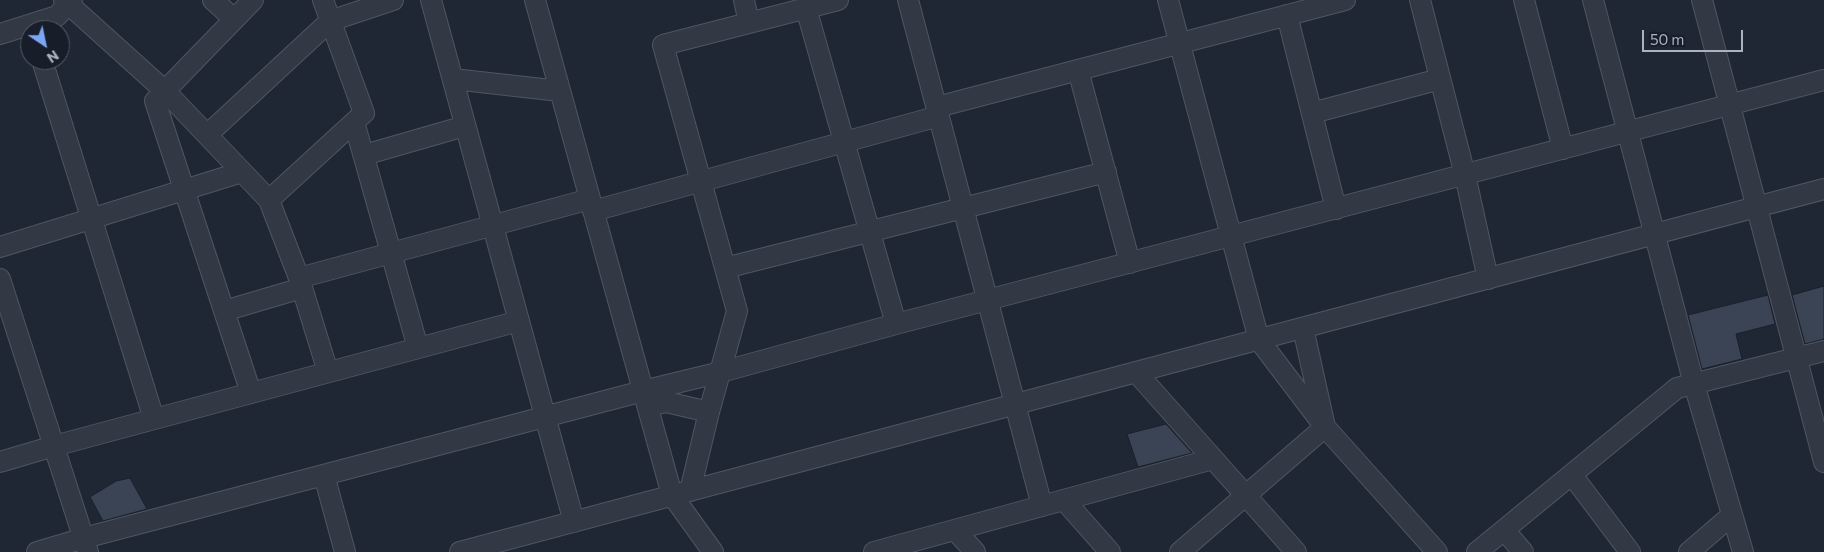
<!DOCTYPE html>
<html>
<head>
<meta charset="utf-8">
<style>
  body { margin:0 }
  #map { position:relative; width:1824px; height:552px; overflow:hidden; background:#1f2734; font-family:Commissioner,sans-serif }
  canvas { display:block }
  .north { position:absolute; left:20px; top:20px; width:50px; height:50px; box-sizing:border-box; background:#181e29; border:1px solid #535a66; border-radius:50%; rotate:146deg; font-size:14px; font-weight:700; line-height:20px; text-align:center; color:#abb3c2 }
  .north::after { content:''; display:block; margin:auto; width:18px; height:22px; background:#7da5f6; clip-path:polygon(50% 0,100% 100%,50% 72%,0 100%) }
  .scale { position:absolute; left:1642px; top:30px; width:101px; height:22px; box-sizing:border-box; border:2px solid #abb3c2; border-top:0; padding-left:6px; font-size:15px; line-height:18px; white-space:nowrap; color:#abb3c2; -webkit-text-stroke:4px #181e29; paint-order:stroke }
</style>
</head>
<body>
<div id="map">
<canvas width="1824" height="552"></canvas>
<div class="north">N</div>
<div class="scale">50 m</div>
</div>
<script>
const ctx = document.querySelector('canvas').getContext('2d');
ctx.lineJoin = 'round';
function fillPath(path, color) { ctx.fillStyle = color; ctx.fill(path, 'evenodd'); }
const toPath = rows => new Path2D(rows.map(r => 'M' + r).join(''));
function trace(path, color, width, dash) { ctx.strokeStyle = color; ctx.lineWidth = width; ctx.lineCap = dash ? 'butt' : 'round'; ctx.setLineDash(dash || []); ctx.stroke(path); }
const building = toPath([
  [1824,286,1824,339,1805,344,1792,295,1824,286],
  [1768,295,1775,324,1736,334,1742,359,1702,369,1688,315,1768,295],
  [1166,424,1192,453,1138,467,1127,434,1166,424],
  [130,478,147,509,103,521,90,497,116,481,130,478]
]);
fillPath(building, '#3b4455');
trace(building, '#1a202b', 1);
const minor = toPath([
  [64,0,165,91,269,200,299,278,328,372],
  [213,0,234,19],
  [431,0,574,522],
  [535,0,672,495,713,552],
  [744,0,749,23],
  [908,0,1042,506],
  [1168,0,1259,340,1325,427,1437,552],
  [1420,0,1465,175,1488,279],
  [1524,0,1563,149],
  [1593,0,1694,384,1743,552],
  [1702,0,1824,462],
  [806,8,896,324],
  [1287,15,1336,209],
  [0,34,57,16,72,0],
  [42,60,154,419],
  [1078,70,1130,263],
  [453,79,560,91],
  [937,107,1345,0],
  [1312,113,1440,79],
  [354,122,418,348],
  [207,135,330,21,393,0],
  [364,155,465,126],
  [269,200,364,113,323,0],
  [593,211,939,116],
  [0,247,242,172],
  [725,268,1106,172],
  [299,278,590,199],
  [0,279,88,552],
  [224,311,302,288],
  [1136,372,1296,552],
  [251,393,155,101,253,0],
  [648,406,666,402,709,412],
  [0,462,54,446,519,321],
  [324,475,345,552],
  [1572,475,1630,552],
  [690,491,709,412,737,311,663,45,838,0],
  [1064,500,1110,552],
  [955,530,975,552],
  [1504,530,1523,552],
  [37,552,84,538,643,391,721,372,896,324,1824,80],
  [460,552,1824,189],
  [874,552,1213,459],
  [1180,552,1325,427,1303,328],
  [1477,552,1677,388,1824,351],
  [1689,552,1732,515]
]);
trace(minor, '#4f5663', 22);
trace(minor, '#323945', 20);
</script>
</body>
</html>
